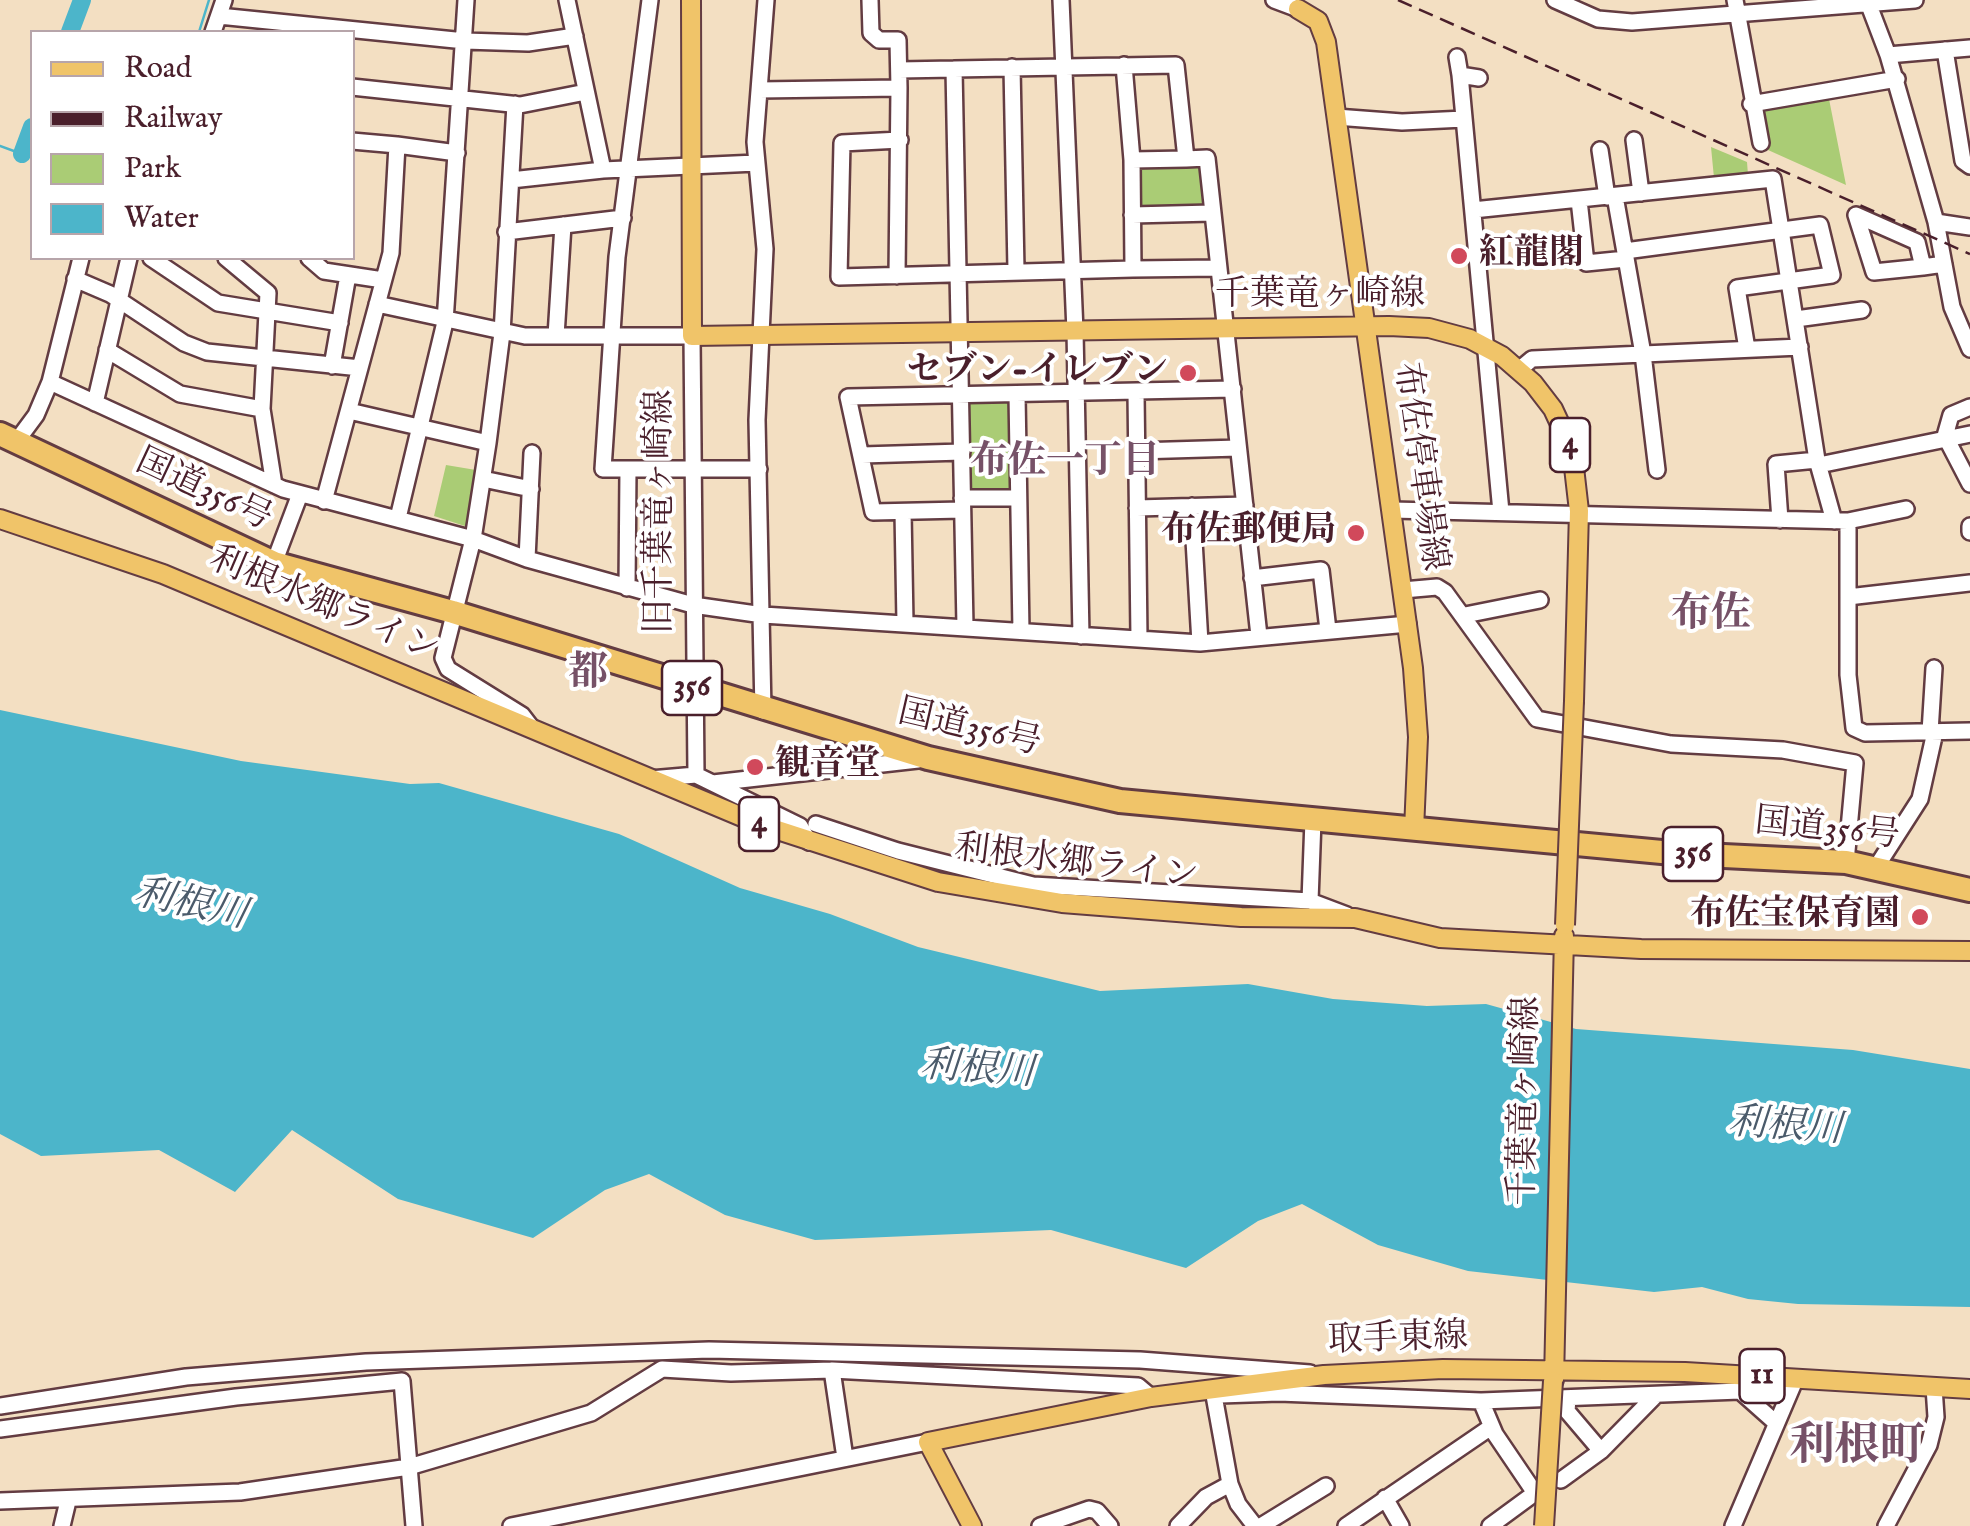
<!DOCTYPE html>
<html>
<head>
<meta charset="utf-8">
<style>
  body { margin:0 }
  #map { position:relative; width:1970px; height:1526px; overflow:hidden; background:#f3dfc2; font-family:"IM FELL English",serif }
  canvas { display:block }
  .legend { position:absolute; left:30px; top:30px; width:325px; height:230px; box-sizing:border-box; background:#fff; border:2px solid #b7a5aa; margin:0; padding:12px 18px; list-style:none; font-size:30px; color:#4a1f2b }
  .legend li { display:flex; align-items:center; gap:20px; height:50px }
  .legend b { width:50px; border:2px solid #b7a5aa }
</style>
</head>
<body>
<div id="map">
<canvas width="1970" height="1526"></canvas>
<ul class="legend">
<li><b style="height:12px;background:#f0c469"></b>Road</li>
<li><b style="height:12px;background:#4a1f2b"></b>Railway</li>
<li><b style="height:28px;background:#aacc75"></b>Park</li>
<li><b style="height:28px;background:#4cb5ca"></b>Water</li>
</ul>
</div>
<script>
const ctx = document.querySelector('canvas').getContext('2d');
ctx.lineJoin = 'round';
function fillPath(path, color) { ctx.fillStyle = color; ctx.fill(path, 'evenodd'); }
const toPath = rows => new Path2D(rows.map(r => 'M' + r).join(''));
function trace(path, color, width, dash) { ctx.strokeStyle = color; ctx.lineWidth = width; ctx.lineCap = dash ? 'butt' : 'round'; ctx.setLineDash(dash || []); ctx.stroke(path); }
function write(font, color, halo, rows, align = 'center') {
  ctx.font = font + ' "IM FELL English","Noto Serif JP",serif'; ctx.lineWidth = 8; ctx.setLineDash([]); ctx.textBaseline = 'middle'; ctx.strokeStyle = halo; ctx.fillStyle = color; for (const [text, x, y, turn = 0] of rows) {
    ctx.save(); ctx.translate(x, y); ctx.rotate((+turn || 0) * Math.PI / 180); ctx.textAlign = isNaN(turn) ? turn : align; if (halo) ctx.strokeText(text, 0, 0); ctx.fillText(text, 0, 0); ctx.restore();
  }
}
fillPath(toPath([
  [1829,99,1846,185,1768,150,1758,111],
  [1711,147,1747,162,1748,175,1714,178],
  [1201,164,1207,209,1136,210,1136,165],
  [969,401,1011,401,1013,495,966,496,965,405],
  [446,465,482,471,471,528,434,516]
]), '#aacc75');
fillPath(toPath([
  [0,710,241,761,410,784,439,783,619,834,740,888,830,914,918,947,1100,991,1248,984,1333,999,1427,1006,1486,1004,1576,1029,1853,1050,1970,1069,1970,1307,1798,1304,1748,1299,1702,1287,1654,1292,1468,1271,1378,1245,1302,1204,1258,1221,1186,1268,1051,1230,815,1240,725,1215,649,1174,605,1190,533,1238,398,1199,292,1130,235,1192,159,1150,41,1156,0,1134]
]), '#4cb5ca');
trace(toPath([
  [199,32,209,0],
  [0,146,22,154]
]), '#4cb5ca', 2.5);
trace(toPath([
  [70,32,82,0],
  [22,154,32,127]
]), '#4cb5ca', 18);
const minor = toPath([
  [567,0,603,170,756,163],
  [650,0,617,257,603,469,759,469],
  [1061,0,1075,331,1081,636],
  [1274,0,1298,9],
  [1555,0,1598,19,1632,22,1915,0],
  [1735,0,1761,143],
  [1867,0,1888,55],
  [219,16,465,41,528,43,575,36],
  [213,32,224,0],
  [1970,48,1888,55,1936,222,1952,307,1970,349],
  [1945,50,1963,161,1970,166],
  [1457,57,1460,75,1479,78],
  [1124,65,1132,160],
  [1012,67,1016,270],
  [899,70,954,69],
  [1460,75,1501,512],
  [352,87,520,105,586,92],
  [759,90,899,88,898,40,879,40,871,33,870,0],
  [515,104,502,333,488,443,473,539,443,658,448,669,522,715,532,728],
  [1751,104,1897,79],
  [1336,117,1402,122,1464,119],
  [900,140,842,143,839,277,1133,269],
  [1634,140,1641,193],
  [352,141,397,145],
  [1600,150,1607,197],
  [1186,159,1132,160,1133,269,1219,268],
  [511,180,603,170],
  [1615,196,1643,354,1657,470],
  [1579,200,1586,263,1626,259],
  [1473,210,1773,179,1817,460,1834,521],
  [1132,215,1212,213],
  [1936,222,1970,227],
  [506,232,623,218],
  [1625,251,1820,225,1832,275,1737,288,1747,349],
  [151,258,218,303,340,323],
  [226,258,268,293,262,409,274,485],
  [309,258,324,271,383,280],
  [1923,267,1917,242,1856,215,1874,272,1923,267,1944,264],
  [897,276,899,88],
  [75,279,110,294,184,343,207,352,360,368],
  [377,304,525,336,692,336,696,775],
  [1796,319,1862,310],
  [556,336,563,225],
  [107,350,180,394,262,409],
  [332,366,348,275],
  [1520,369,1532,359,1800,347],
  [50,382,283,489,473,539,527,559,693,605,763,615,1200,643,1408,624],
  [1136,393,1139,638],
  [1017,395,1021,631],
  [95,403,129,258],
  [1970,407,1951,415,1945,436,1970,484],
  [349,411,488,443],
  [16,442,36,415,50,382,81,258],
  [1137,451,1238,448],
  [862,455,962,452],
  [1819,465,1970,434],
  [483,479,531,489],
  [962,498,1018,498],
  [324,501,391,253,397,145,457,153],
  [1192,506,1200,643],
  [1137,508,1245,505],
  [962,510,873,512,848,397,1233,389],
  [1392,510,1848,521,1906,509],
  [903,512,905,623],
  [398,518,445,322,466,0],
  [1780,520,1776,464,1817,460],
  [1848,521,1848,675,1854,728,1865,733,1970,731],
  [1970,526,1970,532],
  [527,559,532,453],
  [274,563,300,494],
  [1252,578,1321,570,1328,630],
  [627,588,628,469],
  [1403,590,1437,587,1445,592,1537,719,1671,744,1783,750,1855,763,1846,862],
  [1848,597,1970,583],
  [1465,615,1540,600],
  [965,626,954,69,1176,65,1186,159,1207,158,1259,636],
  [763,711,757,420,765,249,755,142,766,0],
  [1930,732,1934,668],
  [650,779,696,775,800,826,809,842],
  [713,783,918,760],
  [816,824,898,851,1033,885,1310,901,1347,915],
  [1877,866,1920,799,1935,732],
  [1310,901,1313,820],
  [832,1370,845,1458],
  [1213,1390,1230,1484,1238,1504,1255,1526],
  [1220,1395,1279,1393,1481,1401,1740,1391,1776,1423],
  [1568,1399,1567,1411,1601,1451],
  [1481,1401,1495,1434,1535,1493,1490,1526],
  [0,1406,186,1377,366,1362,709,1350,1140,1360,1310,1373],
  [0,1429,236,1397,402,1381,414,1526],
  [1561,1480,1601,1451,1655,1396],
  [1385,1498,1401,1526],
  [0,1501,240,1492,409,1467,591,1413,662,1369,731,1373,832,1370,1138,1386,1151,1397],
  [62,1526,68,1501],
  [511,1526,928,1442],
  [1040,1526,1089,1509,1097,1511,1110,1526],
  [1178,1526,1206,1497,1230,1484],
  [1261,1526,1326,1486],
  [1346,1526,1491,1427],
  [1733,1526,1796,1378],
  [1886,1526,1929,1445,1936,1417,1934,1387]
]);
const major = toPath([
  [691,0,692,336,1389,326,1429,328,1470,339,1502,356,1533,383,1553,409,1572,450,1579,511,1574,701],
  [1298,9,1318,21,1326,42,1413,668,1418,737,1414,830],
  [0,519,163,574,759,824,938,882,1062,903,1241,917,1355,918,1440,938,1641,949,1970,951],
  [1554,1380,1564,936],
  [972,1526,928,1442,1151,1397,1324,1375,1443,1369,1685,1372,1970,1389]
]);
const highway = toPath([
  [0,434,274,563,453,612,928,758,1120,801,1683,854,1846,862,1970,890]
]);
trace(minor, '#633c42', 20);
trace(major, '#633c42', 22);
trace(highway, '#633c42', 28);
trace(minor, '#fff', 15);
trace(major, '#f0c469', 18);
trace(highway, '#f0c469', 22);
trace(toPath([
  [1398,0,1970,254]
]), '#4a1f2b', 2.5, [15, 8]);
const majorBridge = toPath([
  [1565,925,1574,701],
  [1544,1526,1553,1381]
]);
trace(majorBridge, '#633c42', 22, []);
trace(majorBridge, '#f0c469', 18);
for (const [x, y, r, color] of [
  [1459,256,10,"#d1495b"],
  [1188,373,10,"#d1495b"],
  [1356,533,10,"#d1495b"],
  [755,767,10,"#d1495b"],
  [1920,917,10,"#d1495b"]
]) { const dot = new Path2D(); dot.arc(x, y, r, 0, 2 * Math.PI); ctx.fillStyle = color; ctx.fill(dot); trace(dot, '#fff', 4); }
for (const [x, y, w] of [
  [1570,445,40],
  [692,688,60],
  [759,824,40],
  [1693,854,60],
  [1762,1376,45]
]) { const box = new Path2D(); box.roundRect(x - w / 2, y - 27, w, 54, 8); ctx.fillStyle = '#fff'; ctx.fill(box); trace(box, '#4a1f2b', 2.5); }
write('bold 32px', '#4a1f2b', null, [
  ["4",1570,445],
  ["356",692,688],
  ["4",759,824],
  ["356",1693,854],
  ["11",1762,1376]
]);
write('bold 35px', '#4a1f2b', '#fff', [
  ["紅龍閣",1479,256,"left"],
  ["セブン-イレブン",1168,373],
  ["布佐郵便局",1336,533],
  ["観音堂",775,767,"left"],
  ["布佐宝保育園",1900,917]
], 'right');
write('35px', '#4a1f2b', '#fff', [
  ["千葉竜ヶ崎線",1320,297],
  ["布佐停車場線",1418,467,82],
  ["国道356号",203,492,25],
  ["旧千葉竜ヶ崎線",662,512,-90],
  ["利根水郷ライン",323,607,23],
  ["国道356号",969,730,13],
  ["国道356号",1827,831,6],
  ["利根水郷ライン",1076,865,7],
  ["千葉竜ヶ崎線",1527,1101,-89],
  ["取手東線",1398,1341,-2]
]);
write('bold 38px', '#765167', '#fff', [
  ["布佐一丁目",1065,464]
]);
write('italic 38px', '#4b5b6b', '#fff', [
  ["利根川",190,907,12],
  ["利根川",977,1072,4],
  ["利根川",1785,1129,4]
]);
write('bold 40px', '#765167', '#fff', [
  ["布佐",1711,617],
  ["都",588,676]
]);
write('bold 45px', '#765167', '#fff', [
  ["利根町",1857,1450]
]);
</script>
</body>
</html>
